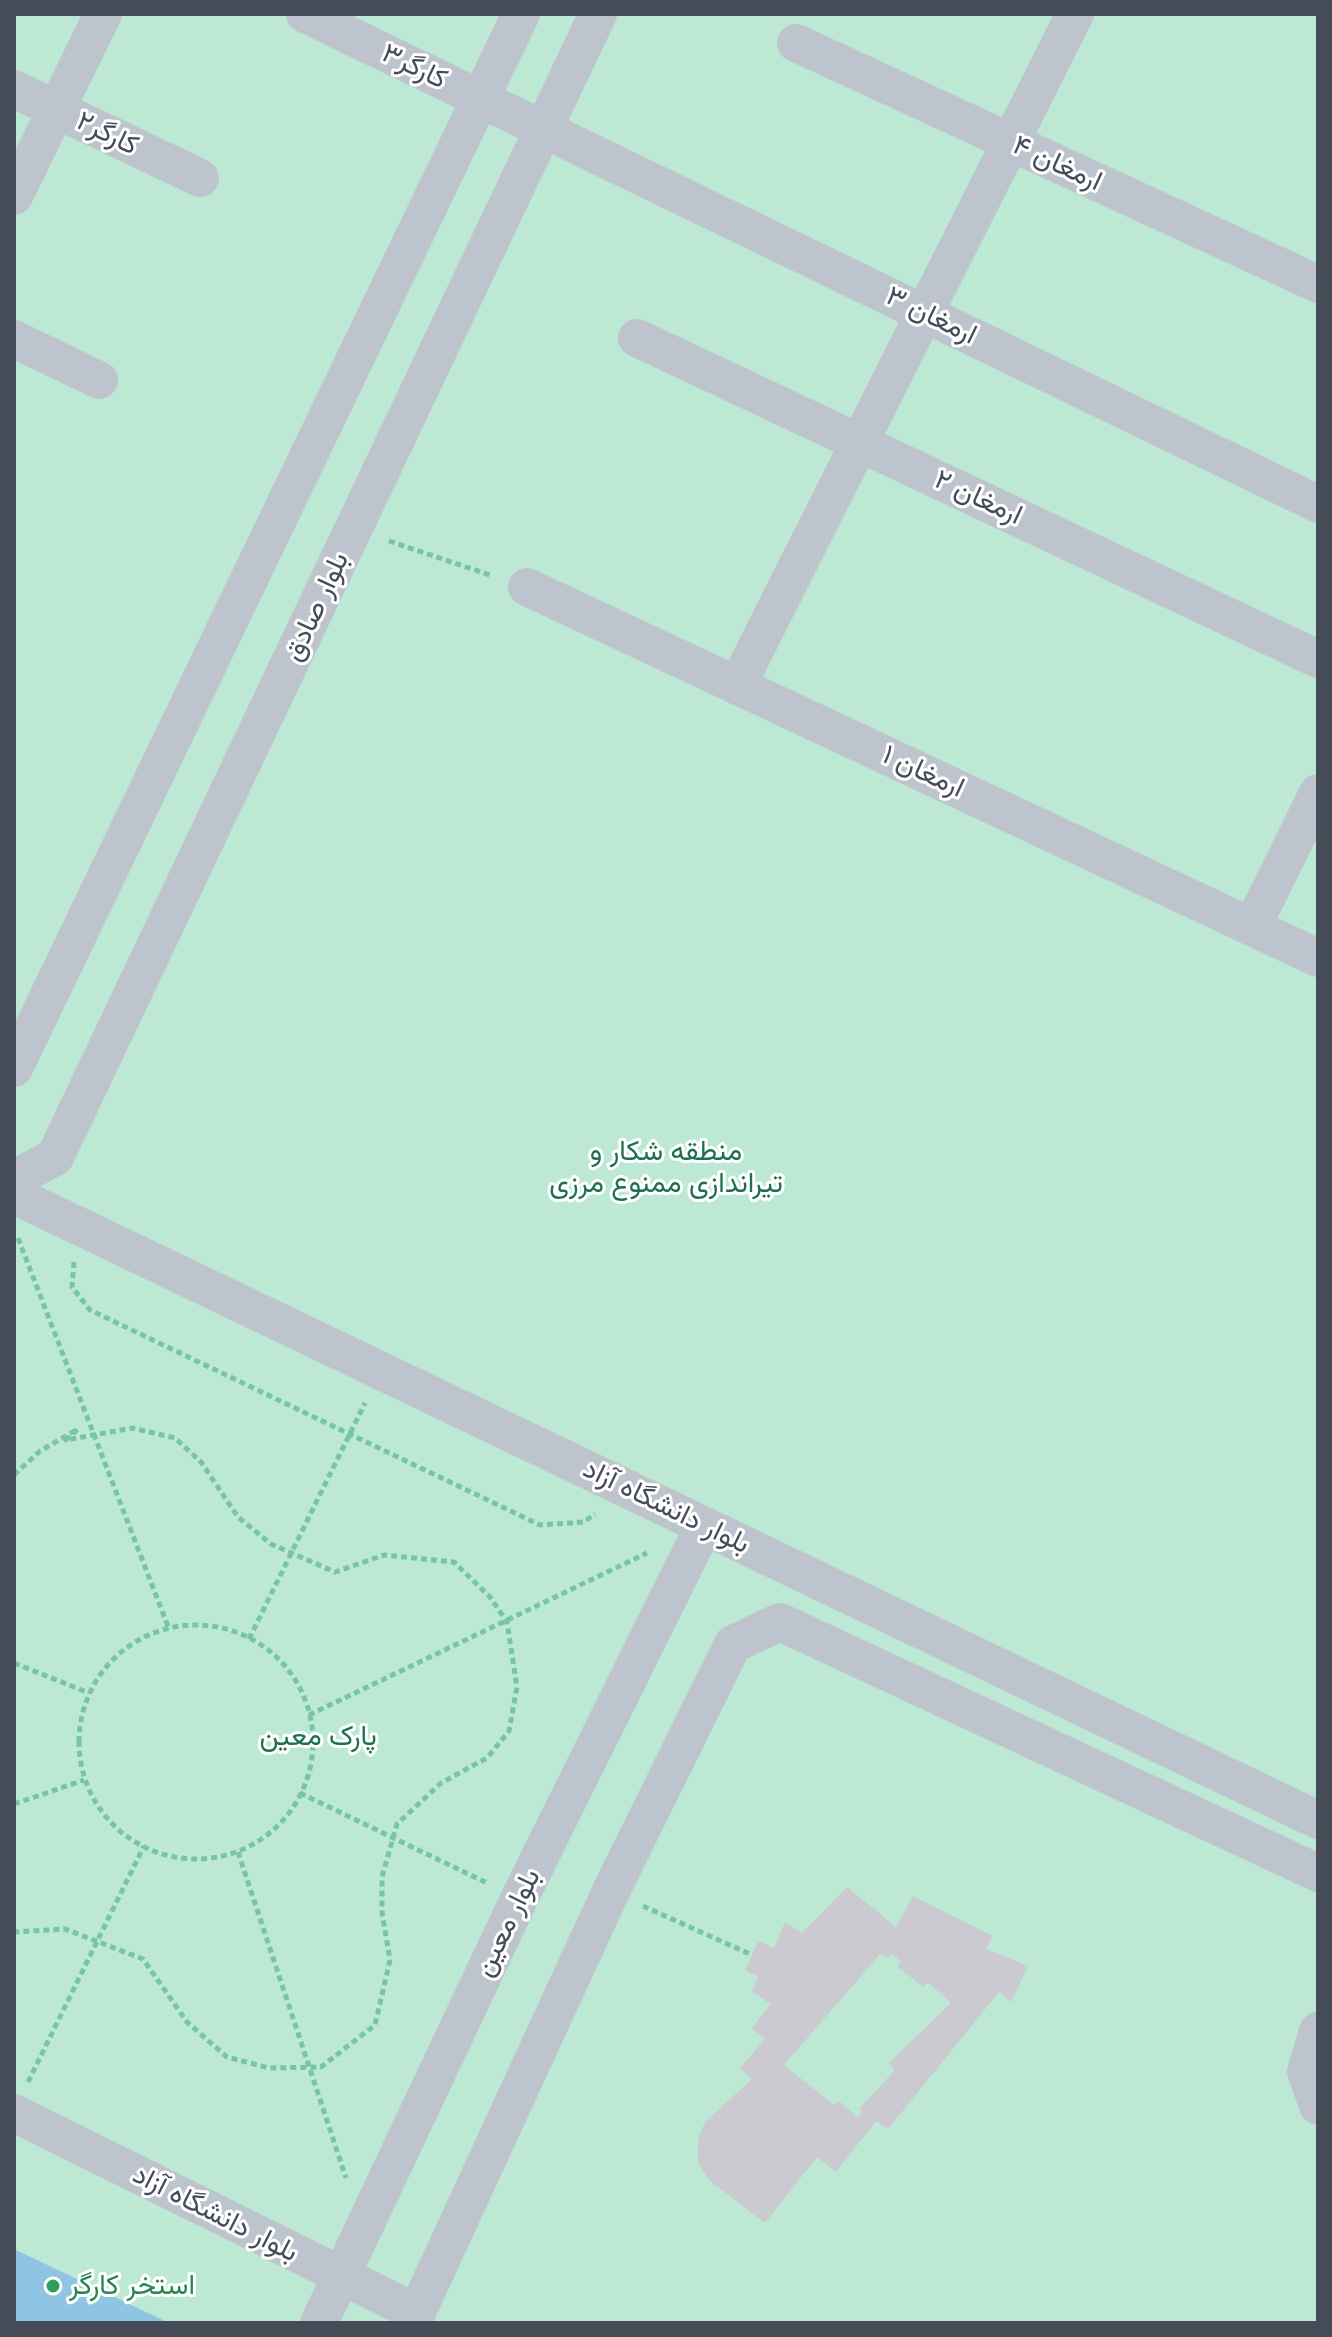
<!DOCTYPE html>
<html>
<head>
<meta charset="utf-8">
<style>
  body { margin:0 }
  #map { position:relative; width:1332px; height:2337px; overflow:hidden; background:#eeecec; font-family:"Fira Sans",sans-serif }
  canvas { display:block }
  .frame { position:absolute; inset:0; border:16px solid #464c57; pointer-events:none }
</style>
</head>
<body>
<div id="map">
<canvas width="1332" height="2337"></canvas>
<div class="frame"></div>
</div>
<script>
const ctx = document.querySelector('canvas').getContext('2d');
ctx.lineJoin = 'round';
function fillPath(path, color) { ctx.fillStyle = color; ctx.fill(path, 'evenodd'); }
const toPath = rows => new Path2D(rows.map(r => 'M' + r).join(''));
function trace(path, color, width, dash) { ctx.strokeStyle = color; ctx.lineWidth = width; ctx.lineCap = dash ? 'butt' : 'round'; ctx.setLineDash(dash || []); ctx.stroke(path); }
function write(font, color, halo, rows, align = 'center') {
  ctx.font = font + ' "Fira Sans",Vazirmatn,sans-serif'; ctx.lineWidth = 6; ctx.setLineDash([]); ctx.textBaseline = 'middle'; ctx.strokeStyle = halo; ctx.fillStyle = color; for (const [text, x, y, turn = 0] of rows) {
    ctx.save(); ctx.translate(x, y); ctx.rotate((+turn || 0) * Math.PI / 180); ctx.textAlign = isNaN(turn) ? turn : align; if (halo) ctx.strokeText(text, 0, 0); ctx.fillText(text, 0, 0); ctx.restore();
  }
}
fillPath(toPath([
  [14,14,1318,14,1318,2323,14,2323]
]), '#bde9d4');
fillPath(toPath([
  [14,2249,169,2323,14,2323]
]), '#8ec5e2');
fillPath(toPath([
  [847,1887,896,1927,913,1896,993,1936,986,1949,1028,1966,1011,2002,999,1992,888,2129,876,2121,836,2172,817,2157,765,2223,709,2180,698,2162,698,2139,705,2122,752,2079,740,2068,765,2039,752,2028,771,2004,752,1992,758,1976,745,1970,758,1941,774,1948,785,1922,802,1933],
  [881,1953,888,1958,892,1953,901,1962,898,1967,923,1987,928,1982,951,2003,889,2063,895,2070,859,2109,863,2113,857,2117,839,2101,834,2105,784,2065]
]), '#cacad0');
trace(toPath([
  [389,541,493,576],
  [18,1238,169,1629],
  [74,1262,72,1287,90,1310,540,1525,584,1522,595,1514],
  [14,1475,40,1451,78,1429,66,1440,132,1428,175,1438,201,1462,238,1517,271,1544,335,1572,384,1555,454,1562,490,1597,507,1622,517,1687,509,1731,487,1758,441,1783,397,1824,382,1877,382,1912,390,1960,375,2025,321,2067,269,2068,227,2057,187,2022,143,1959,65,1929,14,1932],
  '79 1742a117 117 0 1 1 234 0a117 117 0 1 1-234 0Z',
  [249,1639,365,1403],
  [14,1663,89,1693],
  [309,1715,647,1553],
  [300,1793,487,1883],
  [14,1804,84,1780],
  [238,1852,346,2178],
  [643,1906,752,1955],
  [28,2082,144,1846]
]), '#78c4a9', 5, [6, 4]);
trace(toPath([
  [305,14,1318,504],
  [796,43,1318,284],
  [14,89,200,178],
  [14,196,103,14],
  [637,338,1318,659],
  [14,339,99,380],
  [527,587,1318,958],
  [737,686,1075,14],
  [1252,927,1318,793],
  [14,1068,521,14],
  [14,1179,55,1157,598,14],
  [14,1195,1318,1820],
  [1318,2031,1306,2071,1318,2106],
  [14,2113,417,2313],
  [319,2323,519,1899,704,1526],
  [412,2323,611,1891,733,1644,780,1622,1318,1873]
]), '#bec4cd', 38);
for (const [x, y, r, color] of [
  [53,2286,8,"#2e9e5b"]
]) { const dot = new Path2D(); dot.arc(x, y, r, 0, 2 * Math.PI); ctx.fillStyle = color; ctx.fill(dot); trace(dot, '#fff', 3); }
write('28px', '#464c57', '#fff', [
  ["کارگر۳",414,67,26],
  ["کارگر۲",107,134,26],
  ["ارمغان ۴",1057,164,25],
  ["ارمغان ۳",931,316,26],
  ["ارمغان ۲",978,498,25],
  ["بلوار صادق",317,607,-65],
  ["ارمغان ۱",923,772,25],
  ["بلوار دانشگاه آزاد",666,1507,26],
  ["بلوار معین",508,1923,-64],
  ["بلوار دانشگاه آزاد",215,2214,27]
]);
write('28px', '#1e7053', '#fff', [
  ["منطقه شکار و",666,1152],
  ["تیراندازی ممنوع مرزی",666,1184],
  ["پارک معین",318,1737]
]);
write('28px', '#27864d', '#fff', [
  ["استخر کارگر",69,2286]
], 'left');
</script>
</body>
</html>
